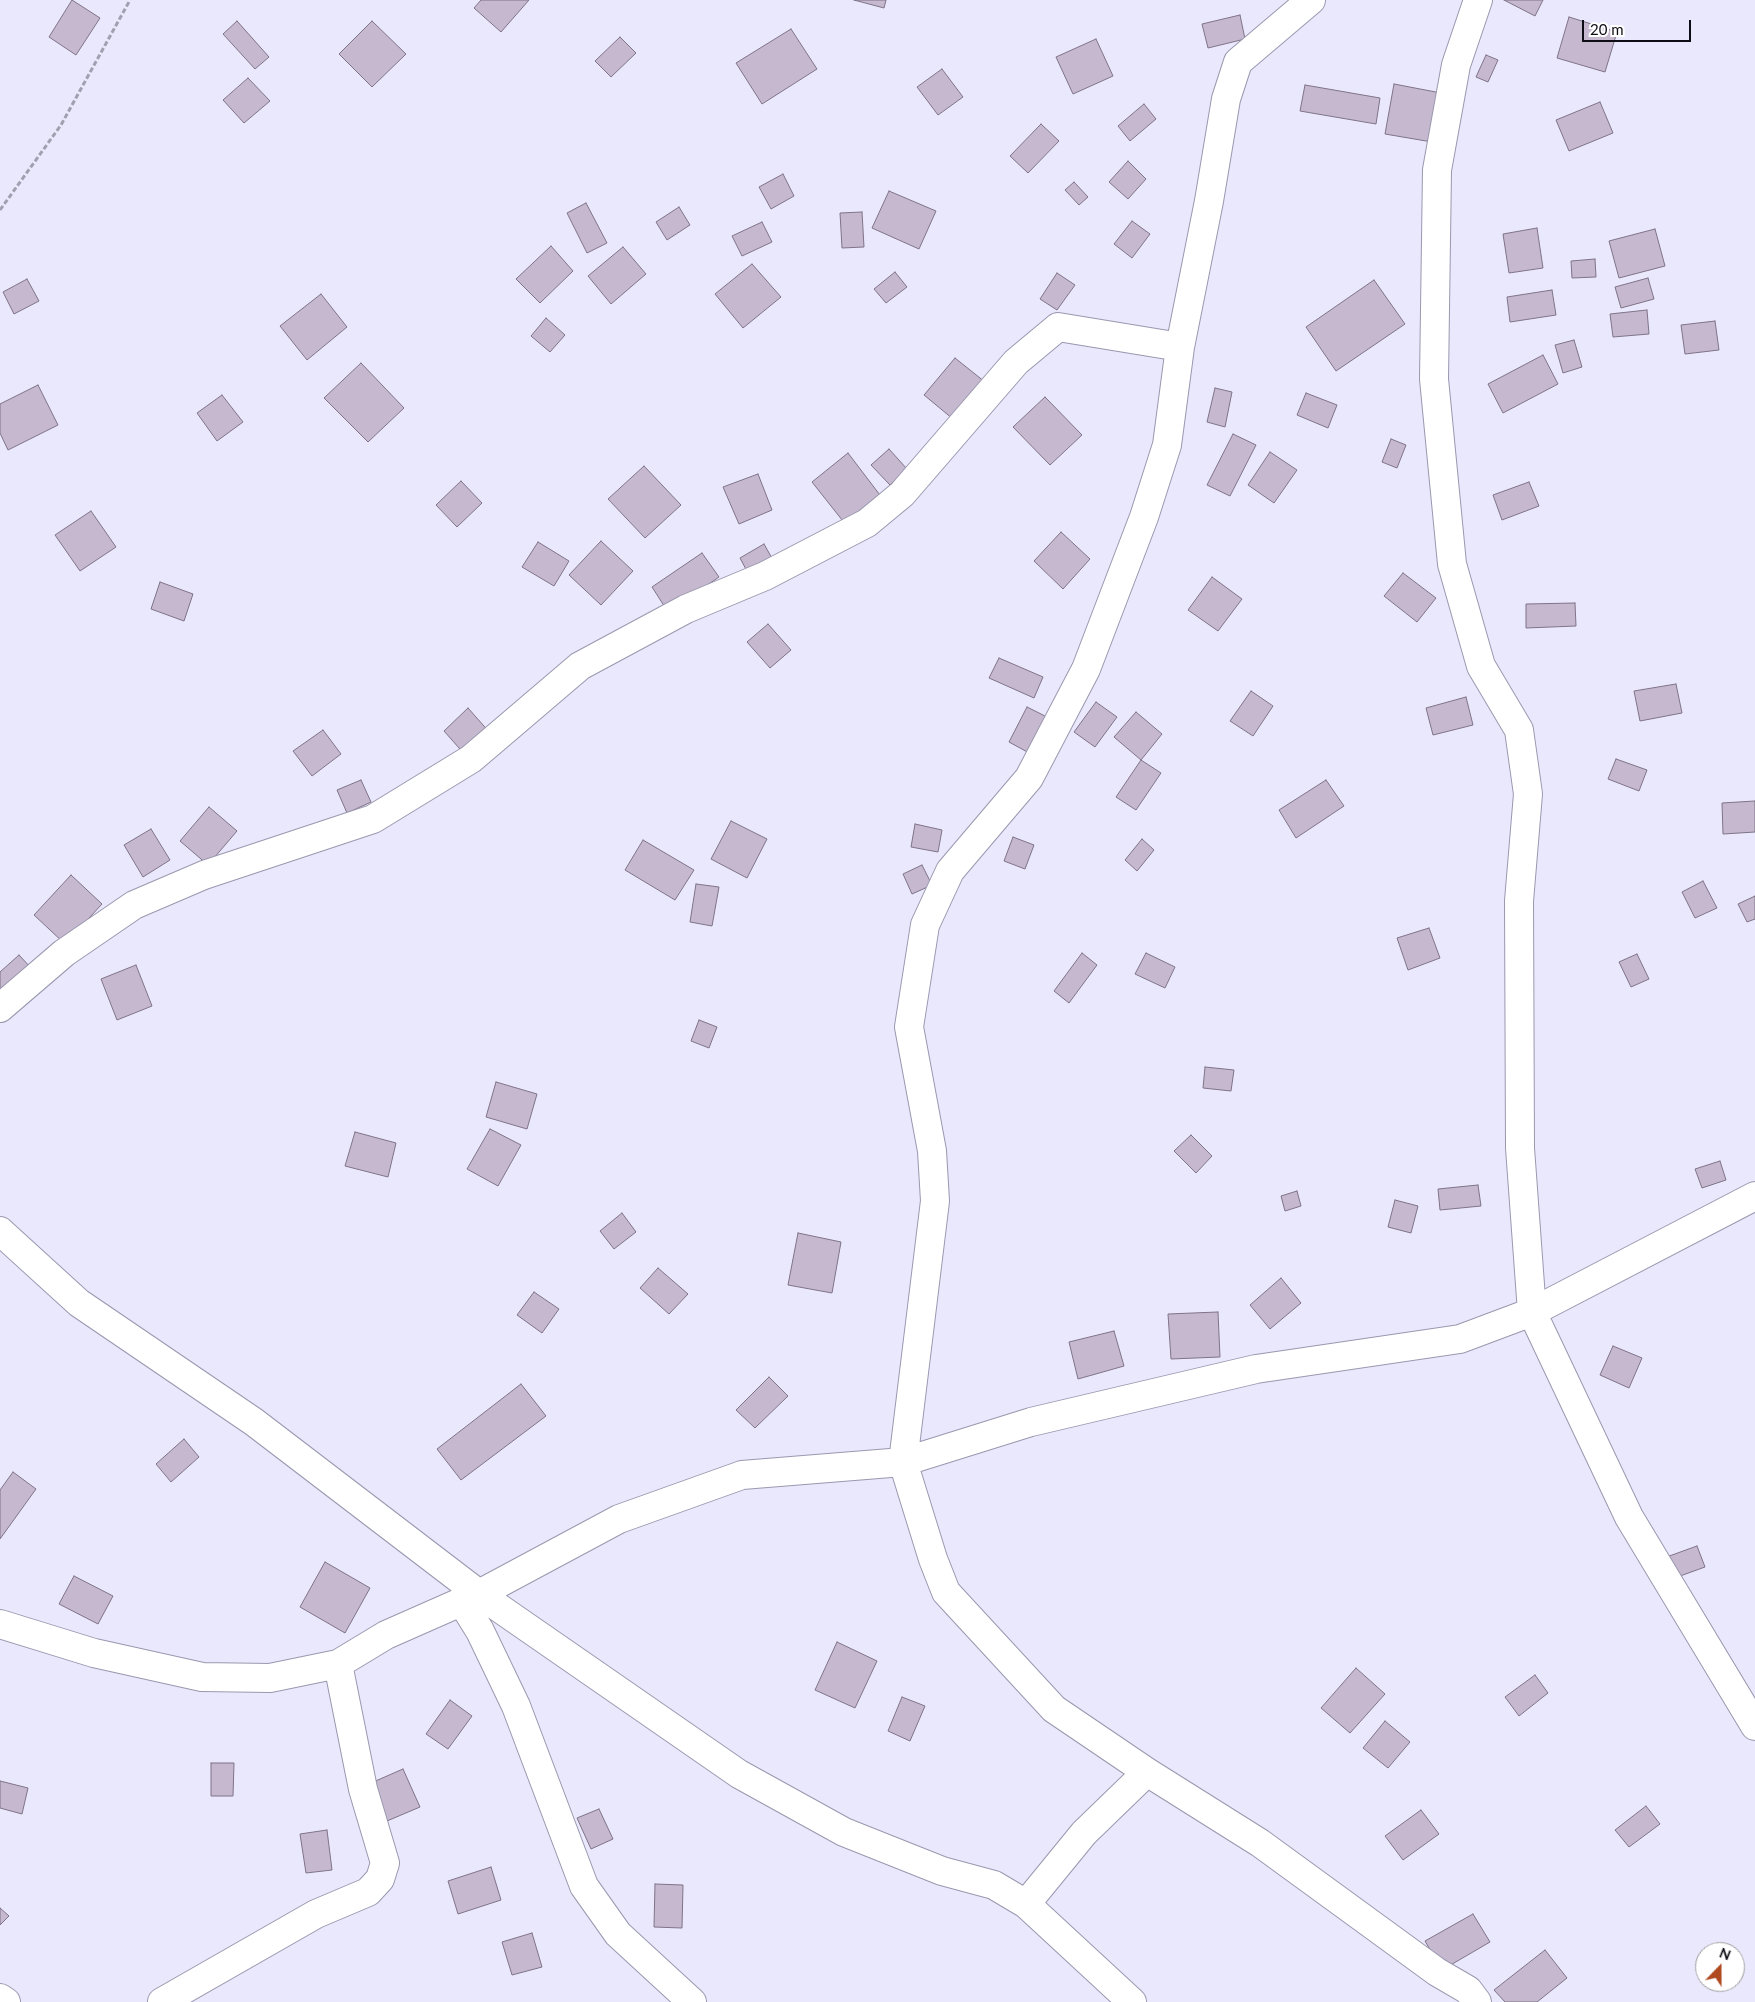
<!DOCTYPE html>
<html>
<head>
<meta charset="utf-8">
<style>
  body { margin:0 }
  #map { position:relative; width:1755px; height:2002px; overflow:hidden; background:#eae8fc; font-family:Lato,sans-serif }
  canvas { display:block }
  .north { position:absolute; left:1695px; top:1942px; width:50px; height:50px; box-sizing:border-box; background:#fff; border:1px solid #9f9ea1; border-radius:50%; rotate:22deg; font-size:14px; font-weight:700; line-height:20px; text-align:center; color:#0e0d15 }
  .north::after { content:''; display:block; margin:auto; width:18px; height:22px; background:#af491f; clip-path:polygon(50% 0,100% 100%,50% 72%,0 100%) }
  .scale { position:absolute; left:1582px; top:20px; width:109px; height:22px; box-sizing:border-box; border:2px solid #0e0d15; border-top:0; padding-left:6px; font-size:15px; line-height:18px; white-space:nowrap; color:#0e0d15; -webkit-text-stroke:4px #fff; paint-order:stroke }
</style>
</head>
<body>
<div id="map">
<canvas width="1755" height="2002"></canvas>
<div class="north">N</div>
<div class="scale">20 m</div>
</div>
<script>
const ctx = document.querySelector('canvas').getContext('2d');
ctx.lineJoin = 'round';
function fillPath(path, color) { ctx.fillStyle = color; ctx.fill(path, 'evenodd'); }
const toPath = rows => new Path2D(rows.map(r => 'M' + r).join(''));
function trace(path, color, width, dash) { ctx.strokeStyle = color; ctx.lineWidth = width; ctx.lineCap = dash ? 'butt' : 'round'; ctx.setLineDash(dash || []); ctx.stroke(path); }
const building = toPath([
  [72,0,100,18,76,55,49,37,72,0],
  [481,0,529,0,501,32,474,8,481,0],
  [854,0,886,0,884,8,854,0],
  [1504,0,1543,0,1535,16,1504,0],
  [1240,15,1245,39,1208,48,1202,24,1240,15],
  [1569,17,1617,32,1605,72,1557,58,1569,17],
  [237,21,269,57,255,69,223,34,237,21],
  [372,21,406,54,372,87,339,54,372,21],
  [791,29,817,69,762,104,736,63,791,29],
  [620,37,636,53,611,77,595,61,620,37],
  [1096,39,1113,76,1073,94,1056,57,1096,39],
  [1486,55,1498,60,1488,82,1476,77,1486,55],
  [942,69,963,97,938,115,917,87,942,69],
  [248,78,270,101,244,123,223,100,248,78],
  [1394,84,1441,93,1432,142,1385,134,1394,84],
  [1305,85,1380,98,1376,124,1300,111,1305,85],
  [1600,102,1613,133,1569,151,1556,120,1600,102],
  [1144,104,1156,119,1130,141,1118,126,1144,104],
  [1041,124,1059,141,1028,173,1010,156,1041,124],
  [1128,161,1146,179,1128,199,1109,182,1128,161],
  [783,174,794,196,771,209,759,187,783,174],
  [1074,182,1088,197,1079,205,1065,190,1074,182],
  [889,191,936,211,919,249,872,228,889,191],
  [586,203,607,243,587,253,567,213,586,203],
  [679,207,690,225,667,240,656,222,679,207],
  [862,212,864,247,842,248,840,213,862,212],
  [1132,221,1150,234,1132,258,1114,244,1132,221],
  [762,222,772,242,742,256,732,236,762,222],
  [1537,228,1543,268,1509,273,1503,234,1537,228],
  [1655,229,1665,266,1619,278,1609,241,1655,229],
  [551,246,573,271,540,303,516,279,551,246],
  [623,247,646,274,611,304,588,276,623,247],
  [1595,259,1596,277,1572,278,1571,261,1595,259],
  [752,264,781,297,743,328,715,294,752,264],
  [895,272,907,287,886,303,874,289,895,272],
  [1057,273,1075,285,1057,310,1040,299,1057,273],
  [1648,278,1654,299,1621,308,1615,287,1648,278],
  [27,279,39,301,14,314,3,292,27,279],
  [1374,280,1405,324,1336,371,1306,327,1374,280],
  [1552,290,1556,315,1510,322,1507,297,1552,290],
  [321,294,347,327,307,360,280,326,321,294],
  [1647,310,1649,334,1613,337,1610,314,1647,310],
  [546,318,565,335,550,352,531,336,546,318],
  [1715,321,1719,350,1685,354,1681,325,1715,321],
  [1574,340,1582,367,1563,373,1555,345,1574,340],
  [1543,355,1558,384,1503,413,1488,384,1543,355],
  [955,358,990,386,959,424,924,395,955,358],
  [361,363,404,408,368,442,324,398,361,363],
  [38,385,58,425,8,450,0,433,0,404,38,385],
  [1215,388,1232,392,1225,427,1207,422,1215,388],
  [1306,393,1337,405,1328,428,1297,415,1306,393],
  [222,395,243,422,217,441,197,413,222,395],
  [1045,397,1082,435,1050,465,1013,427,1045,397],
  [1233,434,1256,445,1230,496,1207,485,1233,434],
  [1391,439,1406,445,1397,468,1382,462,1391,439],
  [889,449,907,469,890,485,871,465,889,449],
  [1270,452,1297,470,1274,503,1248,485,1270,452],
  [848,453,886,503,850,530,812,482,848,453],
  [644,466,681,505,645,538,608,499,644,466],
  [758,474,772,510,739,524,723,487,758,474],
  [461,481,482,503,457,527,436,505,461,481],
  [1529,482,1539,506,1502,520,1493,495,1529,482],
  [91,511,116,547,80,571,55,535,91,511],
  [1061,532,1090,559,1063,589,1034,561,1061,532],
  [601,541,633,571,601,605,569,575,601,541],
  [538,542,569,561,554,586,522,567,538,542],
  [764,544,773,560,749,575,740,558,764,544],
  [702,553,719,577,668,612,652,587,702,553],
  [1403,573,1436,598,1417,622,1384,596,1403,573],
  [1212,577,1242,599,1218,631,1188,610,1212,577],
  [160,582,193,594,184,621,151,609,160,582],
  [1575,603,1576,626,1526,628,1526,604,1575,603],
  [768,624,791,650,770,668,747,642,768,624],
  [999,658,1043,677,1034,698,989,678,999,658],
  [1676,684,1682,713,1640,721,1634,691,1676,684],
  [1251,691,1273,706,1253,736,1230,721,1251,691],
  [1466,697,1473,725,1433,735,1426,708,1466,697],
  [1096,702,1117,717,1095,747,1074,732,1096,702],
  [1027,707,1049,718,1031,754,1009,742,1027,707],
  [468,708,491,734,467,757,444,731,468,708],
  [1136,712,1162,734,1141,760,1114,737,1136,712],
  [323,730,341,754,312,776,293,751,323,730],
  [1616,759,1647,770,1639,791,1608,779,1616,759],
  [1141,760,1161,773,1136,810,1116,797,1141,760],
  [361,780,371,802,347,813,337,790,361,780],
  [1326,780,1344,806,1296,838,1279,810,1326,780],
  [1755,801,1755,832,1723,834,1722,803,1755,801],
  [209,807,237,831,208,865,180,841,209,807],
  [731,821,767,839,747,878,711,859,731,821],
  [915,824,942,830,938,852,911,847,915,824],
  [151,829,170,860,143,877,124,845,151,829],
  [1013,837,1034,845,1025,869,1004,861,1013,837],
  [1142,839,1154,850,1137,871,1125,860,1142,839],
  [643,840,694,870,675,900,625,870,643,840],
  [922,865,932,885,912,894,903,874,922,865],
  [71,875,102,904,65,944,34,915,71,875],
  [1703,881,1717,908,1695,918,1682,892,1703,881],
  [696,884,719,887,712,926,690,922,696,884],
  [1755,896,1755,919,1747,922,1738,904,1755,896],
  [1429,928,1440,958,1408,970,1397,938,1429,928],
  [1082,953,1097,965,1069,1003,1054,991,1082,953],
  [1146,953,1175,967,1165,988,1135,974,1146,953],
  [1637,954,1649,979,1631,987,1619,962,1637,954],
  [19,955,32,969,0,999,0,972,19,955],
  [136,965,152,1006,117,1020,101,979,136,965],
  [699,1020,717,1027,709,1048,691,1041,699,1020],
  [1205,1067,1234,1070,1231,1091,1203,1088,1205,1067],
  [496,1082,537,1094,527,1129,486,1117,496,1082],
  [490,1129,521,1145,498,1186,467,1169,490,1129],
  [355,1132,396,1143,388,1177,345,1166,355,1132],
  [1191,1135,1212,1156,1196,1173,1174,1151,1191,1135],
  [1720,1161,1726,1180,1702,1188,1695,1169,1720,1161],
  [1478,1185,1481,1206,1440,1210,1438,1189,1478,1185],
  [1297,1191,1301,1206,1285,1211,1281,1196,1297,1191],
  [1395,1200,1418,1206,1411,1233,1388,1227,1395,1200],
  [622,1213,636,1232,614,1249,600,1231,622,1213],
  [798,1233,841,1242,832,1293,788,1285,798,1233],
  [658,1268,688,1294,669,1314,640,1288,658,1268],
  [1281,1278,1301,1303,1270,1329,1250,1305,1281,1278],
  [534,1292,559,1309,542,1333,517,1315,534,1292],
  [1218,1312,1220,1357,1171,1359,1168,1314,1218,1312],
  [1114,1331,1124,1366,1078,1379,1069,1342,1114,1331],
  [1613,1346,1642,1358,1629,1388,1600,1375,1613,1346],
  [769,1377,788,1396,755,1428,736,1410,769,1377],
  [521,1384,546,1416,461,1480,437,1449,521,1384],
  [184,1439,199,1457,171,1482,156,1464,184,1439],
  [13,1472,36,1489,0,1539,0,1490,13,1472],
  [1697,1546,1705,1567,1669,1580,1661,1559,1697,1546],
  [325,1562,370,1588,345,1633,300,1607,325,1562],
  [74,1576,113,1596,98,1624,59,1604,74,1576],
  [837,1642,877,1661,855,1708,815,1690,837,1642],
  [1356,1668,1385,1694,1350,1733,1321,1708,1356,1668],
  [1535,1675,1548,1693,1519,1716,1505,1697,1535,1675],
  [902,1697,925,1706,910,1741,888,1731,902,1697],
  [450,1700,472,1716,448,1749,426,1734,450,1700],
  [1385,1721,1410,1742,1388,1768,1363,1748,1385,1721],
  [211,1763,234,1763,233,1796,211,1796,211,1763],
  [403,1769,420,1807,387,1821,371,1783,403,1769],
  [0,1781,28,1788,22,1814,0,1808,0,1781],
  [1646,1806,1660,1824,1629,1847,1615,1830,1646,1806],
  [599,1809,613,1839,591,1849,577,1818,599,1809],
  [1421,1810,1439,1834,1403,1860,1385,1836,1421,1810],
  [327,1830,332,1870,306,1873,300,1834,327,1830],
  [491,1867,501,1900,458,1914,448,1881,491,1867],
  [655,1884,683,1885,682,1928,654,1927,655,1884],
  [0,1908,9,1916,0,1925,0,1908],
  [1473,1914,1490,1942,1442,1970,1425,1941,1473,1914],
  [532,1933,542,1967,512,1975,502,1942,532,1933],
  [1545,1950,1567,1978,1537,2002,1505,2002,1494,1990,1545,1950]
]);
fillPath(building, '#c6b9cf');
trace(building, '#7f7387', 1);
const minor = toPath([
  [1311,0,1238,62,1226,99,1209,201,1180,347,1167,445,1144,517,1086,669,1029,778,950,871,925,925,909,1027,932,1151,935,1201,903,1462,933,1559,946,1592,1054,1709,1147,1772,1260,1843,1437,1972,1468,1990,1477,2002],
  [1478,0,1456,65,1437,170,1434,379,1452,564,1481,666,1519,730,1528,794,1519,901,1520,1148,1532,1312,1629,1517,1755,1726],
  [0,1008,64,953,134,905,204,875,373,819,471,759,580,666,686,609,765,576,867,523,902,494,1016,362,1058,327,1180,347],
  [0,1231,79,1303,254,1422,479,1594,739,1774,844,1832,942,1871,994,1885,1026,1904,1132,2002],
  [462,1602,480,1631,516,1706,584,1886,618,1934,692,2002],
  [0,1624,94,1653,202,1677,270,1678,338,1664],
  [1026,1904,1084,1833,1147,1772],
  [0,1998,6,2002],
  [162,2002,316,1914,368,1892,380,1879,385,1863,363,1789,338,1664,386,1635,479,1594,619,1519,742,1475,903,1462,1031,1422,1256,1369,1460,1339,1532,1312,1755,1196]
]);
trace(minor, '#9a98af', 30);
trace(toPath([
  [0,210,61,125,130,0]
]), '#a2a0b0', 3, [5, 2.5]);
trace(minor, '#fff', 28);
</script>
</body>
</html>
